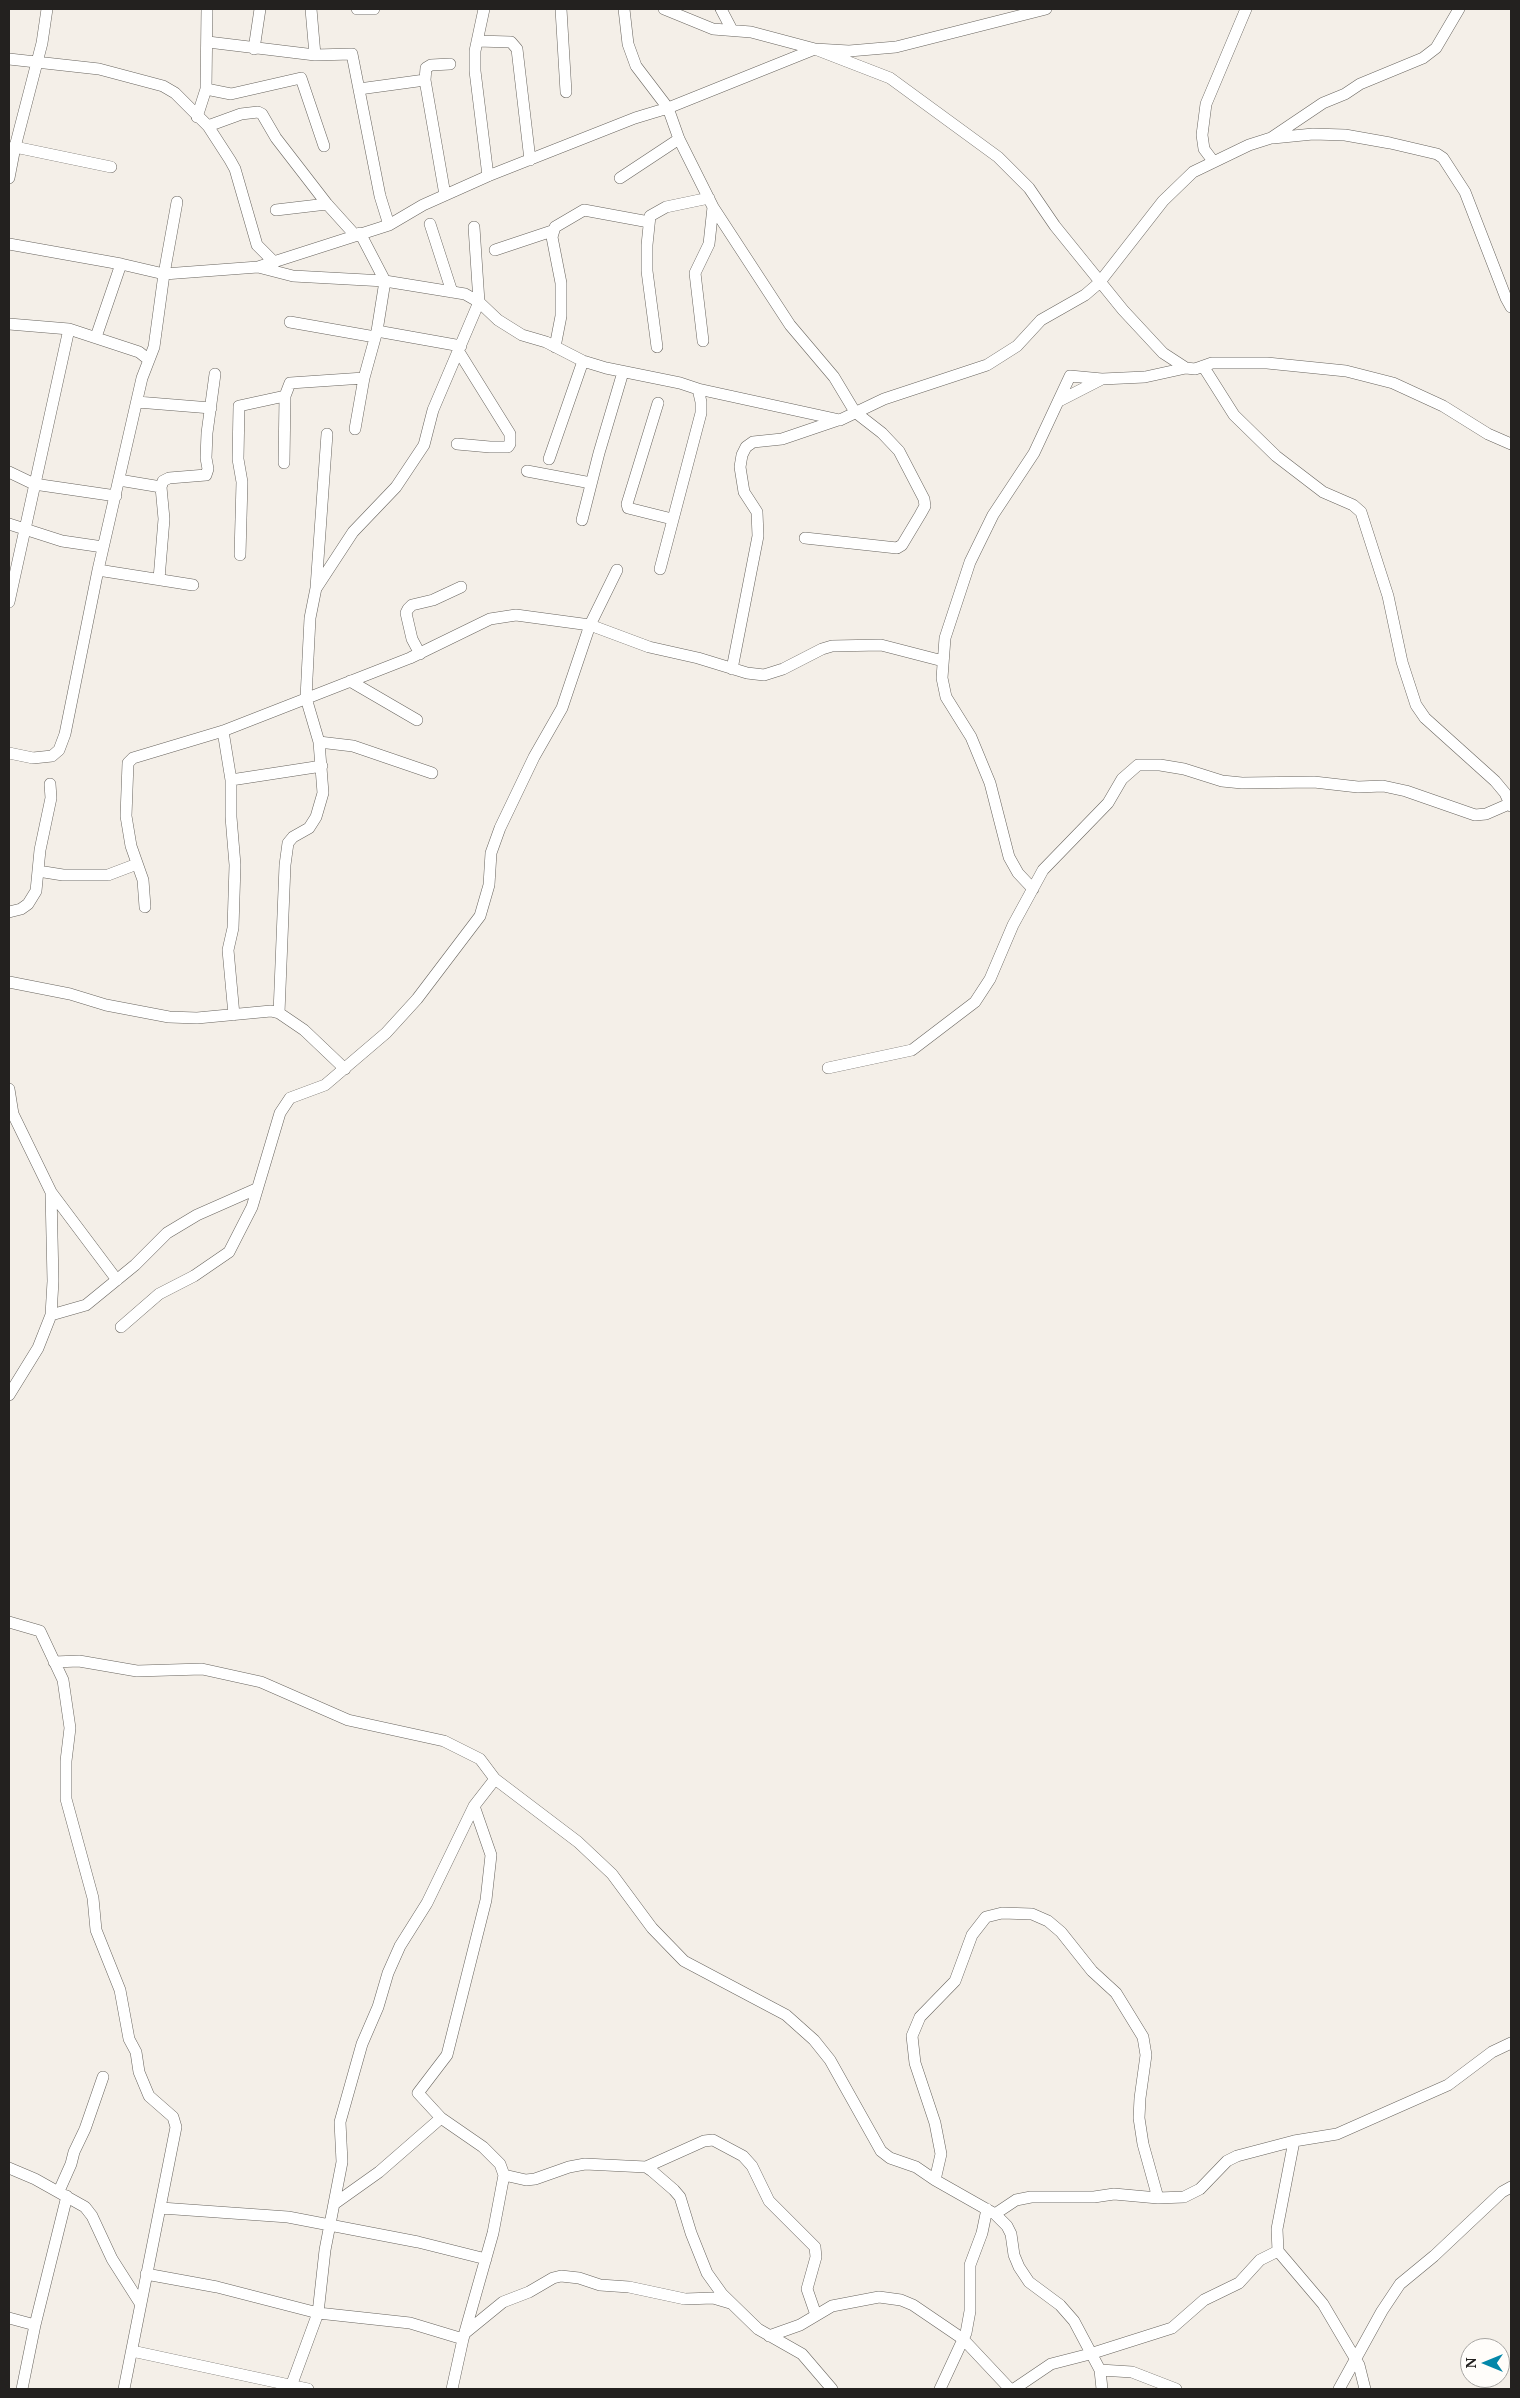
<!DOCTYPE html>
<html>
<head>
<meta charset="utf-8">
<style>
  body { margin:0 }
  #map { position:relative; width:1520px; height:2398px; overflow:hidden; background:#f4efe8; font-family:"Noto Serif",serif }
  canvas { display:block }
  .frame { position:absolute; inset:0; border:10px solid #23211f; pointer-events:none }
  .north { position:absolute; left:1460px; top:2338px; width:50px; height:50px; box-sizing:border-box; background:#fffdfa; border:1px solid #a7a5a2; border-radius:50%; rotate:270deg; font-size:14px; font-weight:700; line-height:20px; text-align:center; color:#23211f }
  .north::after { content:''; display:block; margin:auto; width:18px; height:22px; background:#0487a9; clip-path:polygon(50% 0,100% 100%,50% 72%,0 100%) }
</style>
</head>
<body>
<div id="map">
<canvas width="1520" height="2398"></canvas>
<div class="frame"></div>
<div class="north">N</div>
</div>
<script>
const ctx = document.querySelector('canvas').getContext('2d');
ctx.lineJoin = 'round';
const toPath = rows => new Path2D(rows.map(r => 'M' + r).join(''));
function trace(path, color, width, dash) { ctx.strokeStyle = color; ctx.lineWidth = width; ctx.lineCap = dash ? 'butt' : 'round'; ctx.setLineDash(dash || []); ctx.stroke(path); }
const street = toPath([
  [311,9,315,55],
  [357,9,374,9],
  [484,9,475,51,475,71,488,176],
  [561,9,566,92],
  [624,9,628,44,636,66,668,108,679,139,713,207,709,244,695,273,703,341],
  [664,9,713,29,751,32,815,49,890,78,998,157,1029,188,1055,226,1123,310,1163,353,1186,368,1195,369,1212,363,1267,363,1346,371,1393,383,1443,406,1488,434,1511,444],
  [721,9,732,30],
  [477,41,511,42,517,49,530,160],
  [208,42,315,55,352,54,380,196,389,225],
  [254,49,260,9],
  [9,59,99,69,163,86,175,93,208,126,230,160,235,169,257,245,273,261],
  [206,89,231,94,301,78,324,146],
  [359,89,425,80],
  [197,117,206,89,207,9],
  [208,126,241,114,258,112,262,114,276,138,327,204,355,235],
  [1273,138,1313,134,1345,135,1390,143,1437,154,1443,158,1465,192,1506,298,1511,307],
  [9,148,15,147,111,167],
  [1213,161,1204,149,1202,135,1206,104,1246,9],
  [9,178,15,147,42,43,47,9],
  [620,178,679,139],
  [445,195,425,80,426,68,431,65,450,64],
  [713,207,790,325,834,377,855,412,882,433,899,451,924,499,925,506,920,515,902,545,897,548,805,538],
  [276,210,327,204],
  [430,224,452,292],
  [360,233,385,281,465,294,479,302,498,320,522,335,546,342,583,361,606,368,680,383,698,389,701,402,701,413,660,569],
  [9,244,121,264,164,274,258,267,389,225,423,205,488,176,635,118,668,108,815,49,849,51,896,47,1046,9],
  [495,250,552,231],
  [258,267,293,276,385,281,377,331,364,378,355,429],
  [290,322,375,337],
  [9,324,69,329,139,352,149,360],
  [377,331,461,346],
  [96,337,121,264],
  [555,347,561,316,561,283,552,237,555,227,584,210,649,222],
  [657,347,647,271,647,245,650,216,666,207,709,198],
  [1203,366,1234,415,1276,456,1323,492,1353,505,1361,512,1388,596,1402,662,1416,705,1425,718,1495,781,1505,793,1511,806],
  [698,389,840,420,884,399,987,365,1017,346,1041,320,1085,295,1099,283,1163,201,1193,172,1249,145,1271,138,1323,103,1345,94,1360,84,1423,58,1436,48,1459,9],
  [1061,400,1102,379],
  [137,402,211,408],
  [658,403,627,504,628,508,672,519],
  [457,444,490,447,508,447,510,444,510,434,459,352],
  [549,459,583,361],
  [284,463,285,396,290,383,364,378],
  [527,471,591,483],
  [9,472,34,484,116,496],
  [119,480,161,487,164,519,159,579],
  [161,487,163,481,169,478,206,475,208,469,206,458,207,433,215,374],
  [582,520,599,453,623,372],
  [9,524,62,541,103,547],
  [240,555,242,482,238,459,239,406,285,396],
  [98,570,193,585],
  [317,587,353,532,396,487,424,445,433,410,479,302,474,227],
  [9,602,69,329],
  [420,654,412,639,406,613,408,609,412,605,433,600,461,587],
  [732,669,758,536,757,512,744,492,740,467,742,455,746,447,753,442,782,439,838,420],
  [350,681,417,720],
  [223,731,231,780,231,817,235,865,233,928,228,950,234,1015],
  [319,742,353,746,432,773],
  [9,753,33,758,52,756,59,750,65,734,98,570,142,378,154,347,164,274,177,202],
  [231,780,322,766],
  [38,871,63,875,108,875,137,864],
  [1033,889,1018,873,1009,857,990,783,971,737,946,697,942,678,945,638,970,562,993,515,1034,453,1070,376,1102,379,1145,377,1186,368],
  [145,907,143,880,131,846,126,816,128,763,133,758,223,731,410,658,490,619,516,615,590,625,649,647,698,658,747,673,764,675,783,669,822,649,832,646,881,645,943,661],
  [9,912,21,909,28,904,36,891,40,850,51,798,50,784],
  [9,982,70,994,106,1005,169,1017,197,1018,271,1011,279,1013,304,1030,345,1069],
  [279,1013,285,865,288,843,293,837,309,828,316,817,323,793,319,742,306,698,310,618,316,588,327,434],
  [828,1068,912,1050,975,1002,990,979,1013,925,1043,870,1108,803,1122,779,1138,765,1160,765,1184,769,1222,781,1242,783,1314,782,1358,787,1383,786,1406,791,1475,815,1486,814,1509,804],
  [9,1089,13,1114,51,1192,53,1281,51,1315,38,1348,9,1395],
  [51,1192,117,1280],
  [51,1315,86,1305,135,1265,167,1233,197,1215,256,1189],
  [121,1327,159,1294,194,1276,229,1252,252,1207,280,1113,290,1098,325,1085,386,1033,417,999,480,916,489,885,491,853,500,828,534,757,562,708,590,625,617,570],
  [9,1622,40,1631,63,1680,70,1728,66,1761,66,1799,93,1898,96,1930,120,1990,129,2039,136,2052,139,2072,149,2096,173,2117,176,2127,124,2389],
  [54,1662,79,1661,137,1671,202,1669,261,1682,348,1720,444,1741,480,1759,495,1779,578,1842,612,1874,652,1928,684,1961,786,2015,814,2040,830,2060,881,2151,890,2158,916,2167,935,2180,995,2214,1007,2226,1011,2234,1014,2255,1019,2267,1029,2282,1060,2305,1074,2321,1100,2370,1102,2389],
  [1294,2141,1277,2229,1278,2251,1323,2304,1359,2365,1365,2389],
  [646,2167,704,2141,713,2140,743,2156,752,2166,769,2201,815,2247,816,2257,807,2289,816,2315],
  [9,2168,35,2179,85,2207,92,2216,112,2259,140,2303],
  [504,2175,526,2180,535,2179,569,2167,585,2164,646,2167,652,2171,674,2190,680,2197,691,2233,707,2273,722,2294,758,2329,802,2354,832,2389],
  [935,2180,941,2154,935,2123,915,2063,912,2036,920,2017,955,1981,972,1935,986,1917,1002,1913,1032,1914,1048,1921,1061,1932,1092,1971,1116,1993,1143,2037,1146,2055,1140,2098,1139,2118,1143,2144,1158,2198],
  [59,2191,71,2164,74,2152,85,2129,103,2077],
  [334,2204,379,2172,441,2118],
  [161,2208,288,2217,418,2242,486,2259],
  [995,2214,1016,2200,1031,2197,1094,2197,1114,2194,1158,2198,1184,2197,1200,2189,1227,2161,1237,2156,1294,2141,1337,2134,1448,2085,1492,2052,1511,2043],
  [146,2274,217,2287,318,2313,410,2323,463,2339],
  [9,2318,35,2325],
  [465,2333,503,2302,529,2292,553,2278,561,2276,579,2278,600,2285,629,2287,685,2299,713,2298,730,2303],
  [769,2336,800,2325,832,2306,879,2297,901,2300,913,2305,963,2339,1010,2389],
  [132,2351,308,2389],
  [1100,2370,1132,2372,1176,2389],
  [22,2389,35,2325,67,2196],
  [290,2389,318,2313,325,2250,342,2162,340,2122,362,2044,378,2007,388,1973,400,1946,427,1903,474,1806,495,1779],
  [452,2389,463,2339,493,2233,504,2175,500,2164,483,2147,441,2118,418,2093,447,2055,486,1900,491,1855,474,1806],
  [940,2389,966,2333,970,2311,970,2265,982,2233,987,2209],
  [1014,2389,1051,2364,1090,2354,1172,2328,1204,2300,1239,2283,1260,2260,1278,2251],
  [1339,2389,1382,2311,1400,2284,1434,2256,1502,2192,1511,2187]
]);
trace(street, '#68645e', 12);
trace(street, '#fff', 11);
</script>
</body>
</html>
